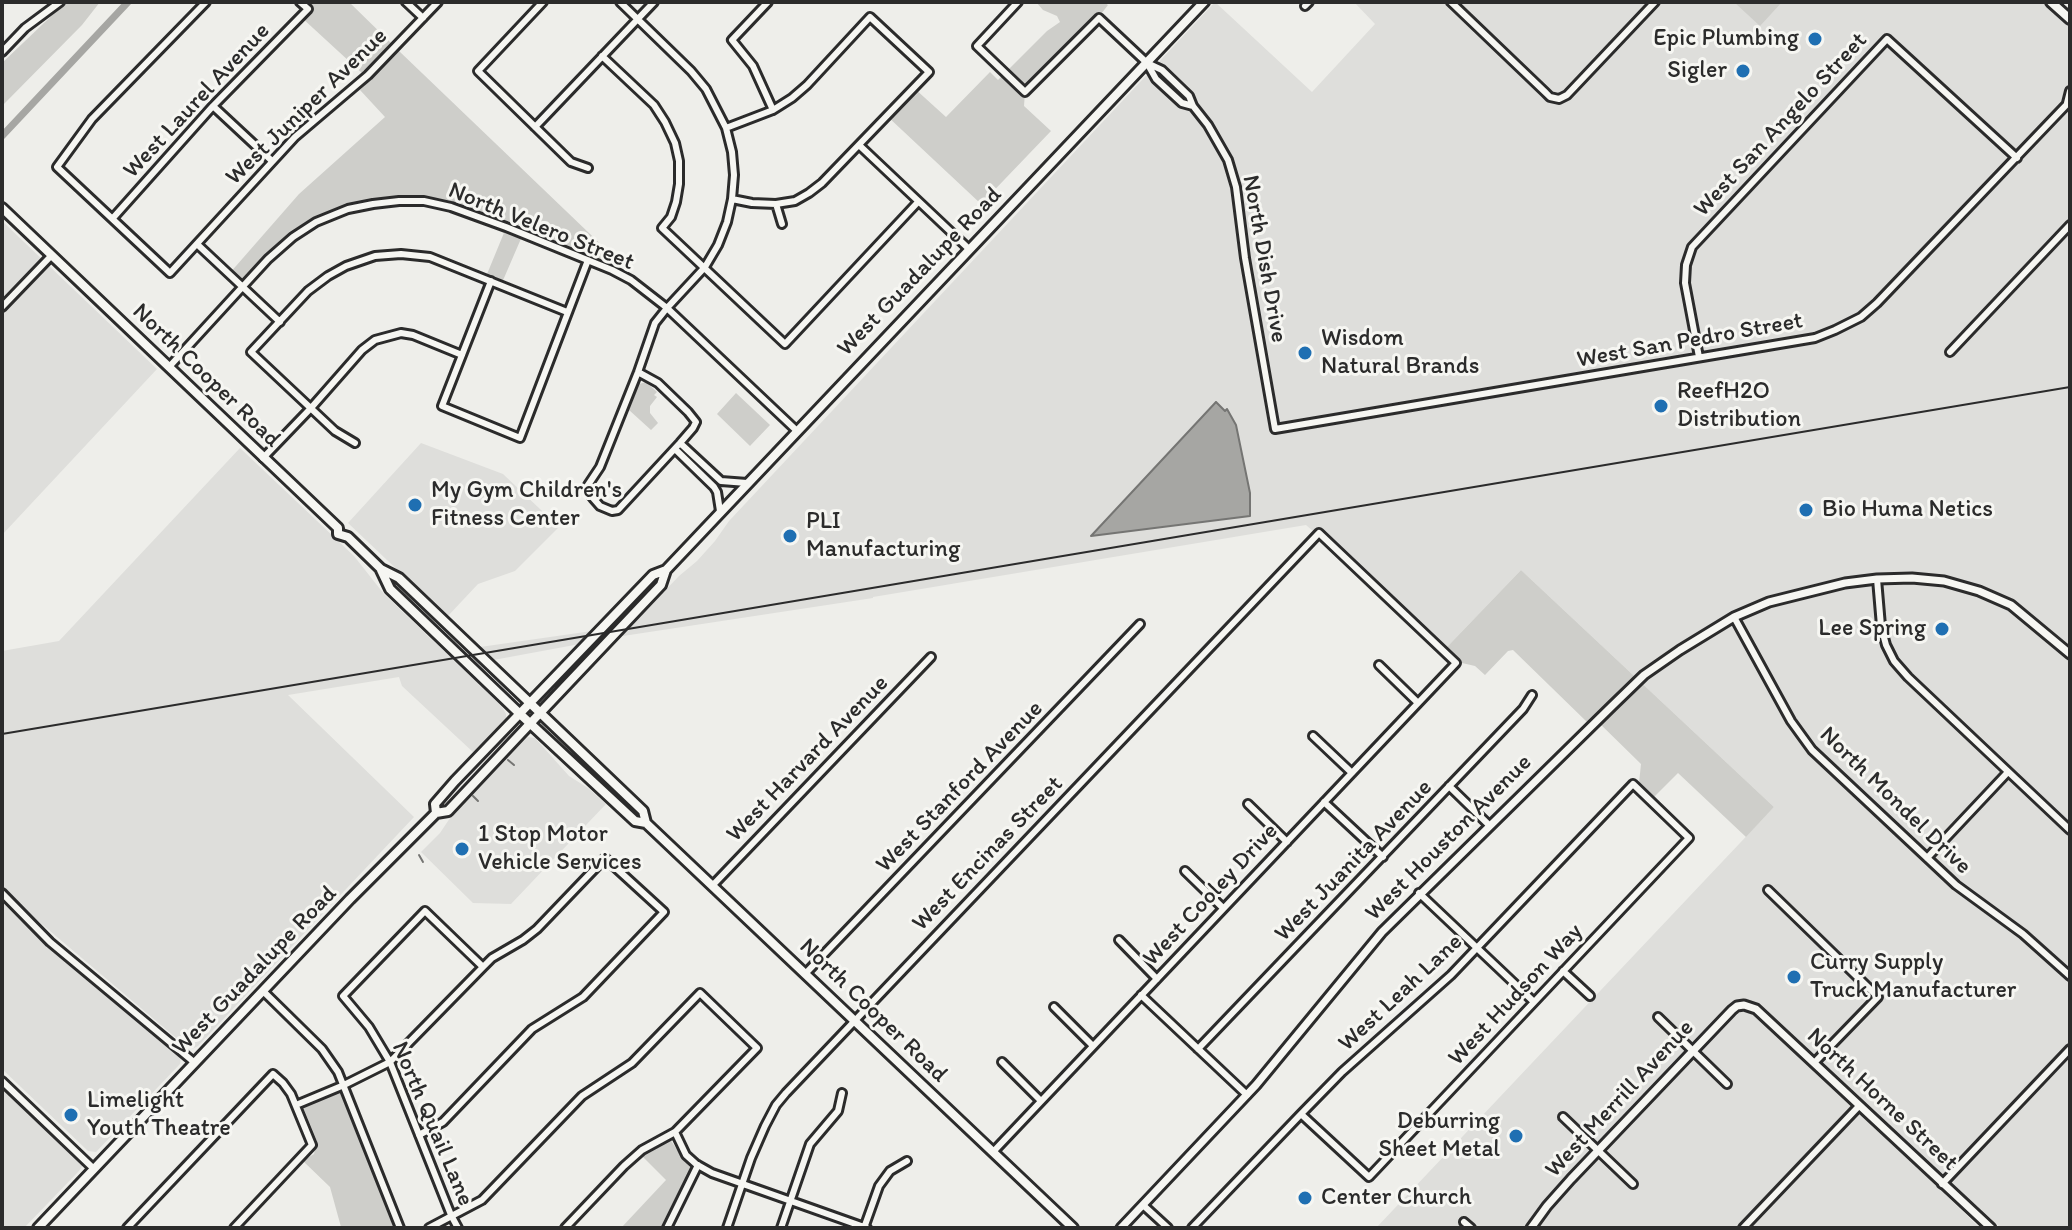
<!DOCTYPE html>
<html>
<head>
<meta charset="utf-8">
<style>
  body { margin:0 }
  #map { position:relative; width:2072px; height:1230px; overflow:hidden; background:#eeeeea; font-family:Itim,sans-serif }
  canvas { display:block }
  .frame { position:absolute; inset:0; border:4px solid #2b2b2b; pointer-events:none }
</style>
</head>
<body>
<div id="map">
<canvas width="2072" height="1230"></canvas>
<div class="frame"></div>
</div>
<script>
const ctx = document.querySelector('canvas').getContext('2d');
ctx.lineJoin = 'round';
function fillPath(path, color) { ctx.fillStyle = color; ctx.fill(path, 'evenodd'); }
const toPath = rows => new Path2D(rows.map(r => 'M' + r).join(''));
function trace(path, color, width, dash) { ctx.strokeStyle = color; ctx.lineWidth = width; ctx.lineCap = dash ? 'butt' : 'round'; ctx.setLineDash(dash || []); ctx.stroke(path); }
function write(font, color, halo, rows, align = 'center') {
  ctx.font = font + ' Itim,sans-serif'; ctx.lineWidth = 6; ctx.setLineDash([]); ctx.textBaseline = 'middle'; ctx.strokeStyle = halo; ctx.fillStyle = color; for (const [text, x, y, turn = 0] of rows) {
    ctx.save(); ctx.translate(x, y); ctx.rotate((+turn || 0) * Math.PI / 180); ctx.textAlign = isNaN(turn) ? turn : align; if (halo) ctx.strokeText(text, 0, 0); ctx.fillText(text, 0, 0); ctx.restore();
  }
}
fillPath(toPath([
  [1215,2,1312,92,1375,24,1354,2,2042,2,2070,28,2070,1228,2001,1228,1909,1144,1901,1152,1980,1228,1376,1228,1774,807,1521,570,1447,647,1319,527,1314,532,1306,525,873,597,873,598,623,636,461,666,502,707,506,714,506,718,503,723,474,753,402,686,399,677,288,695,414,817,198,1046,192,1049,188,1048,37,920,2,885,2,651,59,641,240,448,354,556,384,594,445,652,592,631,634,623,679,576,697,561,715,541,729,521],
  [2,221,157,369,2,535],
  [421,443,503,474,559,527,515,571,478,584,447,617,348,523],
  [528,737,535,738,569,776,588,788,606,804,511,904,473,903,421,852,440,833,452,815,519,744],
  [2,901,36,935,181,1057,180,1064,96,1152,88,1151,2,1069],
  [2,1085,82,1161,83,1165,79,1171,24,1228,2,1228]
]), '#dededb');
fillPath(toPath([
  [66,2,100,2,82,25,2,106,2,63],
  [300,2,349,2,392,44,363,74,301,17,307,9],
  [1036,2,1104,2,1108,5,1098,18,1025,92,1024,106,1051,131,981,204,887,116,914,88,946,117,990,72,998,80,1047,31,1060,22,1057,16,1043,10],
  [1734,2,1782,2,1760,26],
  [399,51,613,256,608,268,523,234,501,285,485,279,506,228,424,201,373,204,318,221,293,237,243,287,229,274,299,194,385,117,360,90],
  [646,382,657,392,654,395,657,397,650,406,650,413,658,423,651,430,629,410,639,384],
  [736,393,770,425,750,446,717,414],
  [1521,570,1774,807,1746,837,1678,773,1654,797,1639,783,1641,764,1594,718,1588,723,1513,650,1508,651,1485,675,1475,666,1462,663,1447,647],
  [339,1091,343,1093,346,1098,397,1228,341,1227,330,1187,303,1161,314,1154,317,1141,303,1107,307,1104],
  [670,1139,684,1161,693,1170,682,1191,668,1225,665,1228,621,1228,666,1180,641,1155]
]), '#cececa');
const water = toPath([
  [1216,402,1225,411,1227,409,1236,425,1250,493,1250,516,1091,536,1216,402]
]);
fillPath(water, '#a6a6a3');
trace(water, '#757573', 2);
trace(toPath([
  [508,760,514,765],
  [473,796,478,801],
  [419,855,423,862]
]), '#757573', 2);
trace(toPath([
  [2,136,128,2]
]), '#a6a6a3', 7);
const minor = toPath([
  [206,2,92,119,57,167,170,273,295,137,368,75,438,2],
  [406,2,423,18],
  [543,2,478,71,571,162,588,168],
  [620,2,691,71,706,89,726,128,732,152,734,175,732,199,727,222,718,245,705,267,667,308,655,323,638,372,600,467,588,485,588,492,593,498,600,506,612,511,618,510,680,443,693,428,696,422,688,412,658,383,638,372],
  [768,2,732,40,753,66,773,110],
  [1018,2,977,46,1025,92,1099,18,1147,63,1156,79,1182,103,1193,106],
  [1451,2,1545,92,1550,97,1559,99,1567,95,1655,2],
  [1305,6,1309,2],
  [2,52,25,28,60,2],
  [602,56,654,105,665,122,675,143,679,161,679,184,676,202,671,217,662,228,785,344,918,202],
  [1147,63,1162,70,1189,96,1193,106,1208,125,1228,160,1236,187,1245,258,1275,429,1815,338,1835,330,1861,317,1877,303,2070,101],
  [2067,103,2070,91],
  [213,106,272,161],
  [535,127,654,2],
  [726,128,773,110,792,98,807,85,870,17,929,72,822,183,809,193,795,201,776,204,752,203,732,199],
  [859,145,969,249],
  [776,204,782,224],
  [113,218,213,106,308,9,300,2],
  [198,245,280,322],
  [491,281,442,406,520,438,588,260],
  [2,307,51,256],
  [1950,352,2070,225],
  [1699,357,1685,283,1686,265,1692,247,1887,39,2017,158],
  [169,367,268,259,293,237,316,222,348,209,373,204,399,201,424,201,451,207,506,227,612,270,631,280,667,308,797,431],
  [355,443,335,431,251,352,308,291,328,276,346,266,375,256,401,254,430,257,567,312],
  [680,443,721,481,747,483],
  [675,449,714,487,717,492,720,511],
  [263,458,311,408,362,350,375,340,401,333,413,335,462,355],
  [1877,579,1881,626,1886,645,1894,661,1908,677,2070,830],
  [1734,617,1791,721,1812,750,1956,885,2023,934,2070,976],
  [1379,665,1418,703],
  [1313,736,1352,773],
  [1449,786,1489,825],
  [1324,802,1383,857],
  [1248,804,1287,842],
  [1927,858,2008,772],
  [1185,871,1223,908],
  [712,886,931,657],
  [1768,890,1878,997,1814,1063],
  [2,893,50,942,195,1063],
  [1419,893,1534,1002],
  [1119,940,1157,979],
  [1563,971,1590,996],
  [805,974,1140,624],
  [263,991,322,1049,338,1072,400,1228],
  [1141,995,1247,1095],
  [1054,1007,1093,1046],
  [1658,1017,1727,1084],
  [1198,1049,1523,709,1532,695],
  [1002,1062,1041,1101],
  [2,1081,94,1169],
  [296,1105,344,1085,390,1062,483,967,492,958,523,940,537,929,605,858,664,912,583,997,532,1029,443,1122,419,1135],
  [1563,1117,1633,1184],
  [675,1132,686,1155,696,1164,712,1173,867,1228],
  [1942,1184,2070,1049],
  [1143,1205,1168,1228],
  [1464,1222,1471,1228],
  [127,1228,273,1074,283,1083,291,1094,312,1145,234,1228],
  [429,1228,482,1200,582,1096,632,1063,700,993,757,1048,675,1132,642,1150,624,1166,565,1228],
  [458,1228,451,1215,390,1062,369,1027,343,996,425,911,483,967],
  [667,1228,698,1165],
  [727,1228,751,1158,765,1126,776,1105,786,1093,1319,533,1456,663,993,1152],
  [781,1228,810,1144,838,1111,842,1093],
  [864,1228,879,1186,890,1171,907,1161],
  [1192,1228,1301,1114,1342,1072,1451,975,1633,784,1689,838,1369,1177,1301,1114],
  [1743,1228,1859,1106]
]);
const tertiary = toPath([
  [1121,1228,1256,1085,1382,932,1612,706,1644,675,1680,650,1734,617,1769,602,1845,583,1877,579,1912,578,1944,581,1979,591,2011,605,2070,654],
  [1531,1228,1547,1206,1571,1179,1732,1010,1737,1006,1744,1005,1756,1009,1991,1228]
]);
const secondary = toPath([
  [2051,2,2070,19],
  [2,208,338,528,338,534,348,537,381,569,399,578,643,811,646,823,1073,1228],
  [381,570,390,589,520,714,635,821,646,823],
  [436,813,435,804,455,781,653,575,666,570,1204,2],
  [38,1228,350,899,436,813,448,811,540,713,661,585,666,570]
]);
trace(minor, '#2b2b2b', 12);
trace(tertiary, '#2b2b2b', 13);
trace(secondary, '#2b2b2b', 14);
trace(minor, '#f6f6f2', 6);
trace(tertiary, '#f6f6f2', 7);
trace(secondary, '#f6f6f2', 8);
trace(toPath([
  [2,734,2070,387]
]), '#2b2b2b', 2);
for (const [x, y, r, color] of [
  [1815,39,8,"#1f6fb2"],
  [1743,71,8,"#1f6fb2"],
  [1305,353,8,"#1f6fb2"],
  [1661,406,8,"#1f6fb2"],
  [415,505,8,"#1f6fb2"],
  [1806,510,8,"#1f6fb2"],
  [790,536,8,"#1f6fb2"],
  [1942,629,8,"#1f6fb2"],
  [462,849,8,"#1f6fb2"],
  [1794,977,8,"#1f6fb2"],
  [71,1115,8,"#1f6fb2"],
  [1516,1136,8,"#1f6fb2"],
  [1305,1198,8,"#1f6fb2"]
]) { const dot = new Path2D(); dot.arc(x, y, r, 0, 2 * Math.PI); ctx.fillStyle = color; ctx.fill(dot); trace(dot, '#f6f6f2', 3); }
write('24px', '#2b2b2b', '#f6f6f2', [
  ["Epic Plumbing",1799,39,"right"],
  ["Sigler",1727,71,"right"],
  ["Wisdom",1321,339],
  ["Natural Brands",1321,367],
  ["ReefH2O",1677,392],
  ["Distribution",1677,420],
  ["My Gym Children's",431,491],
  ["Fitness Center",431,519],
  ["Bio Huma Netics",1822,510],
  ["PLI",806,522],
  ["Manufacturing",806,550],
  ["Lee Spring",1926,629,"right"],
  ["1 Stop Motor",478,835],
  ["Vehicle Services",478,863],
  ["Curry Supply",1810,963],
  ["Truck Manufacturer",1810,991],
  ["Limelight",87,1101],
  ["Youth Theatre",87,1129],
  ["Deburring",1500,1122,"right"],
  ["Sheet Metal",1500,1150,"right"],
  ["Center Church",1321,1198]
], 'left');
write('24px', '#2b2b2b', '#f6f6f2', [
  ["West Laurel Avenue",197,101,-47],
  ["West Juniper Avenue",307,107,-44],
  ["West San Angelo Street",1781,125,-47],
  ["North Velero Street",541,227,22],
  ["North Dish Drive",1264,259,80],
  ["West Guadalupe Road",920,272,-46],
  ["West San Pedro Street",1690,341,-10],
  ["North Cooper Road",206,376,44],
  ["West Harvard Avenue",808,759,-46],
  ["West Stanford Avenue",960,787,-46],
  ["North Mondel Drive",1895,801,44],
  ["West Houston Avenue",1449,838,-45],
  ["West Encinas Street",988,854,-46],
  ["West Juanita Avenue",1354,861,-46],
  ["West Cooley Drive",1211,895,-47],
  ["West Guadalupe Road",255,971,-46],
  ["West Leah Lane",1401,993,-43],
  ["West Hudson Way",1516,995,-47],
  ["North Cooper Road",873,1011,44],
  ["West Merrill Avenue",1620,1099,-47],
  ["North Horne Street",1882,1100,43],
  ["North Quail Lane",432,1124,67]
]);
</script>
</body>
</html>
